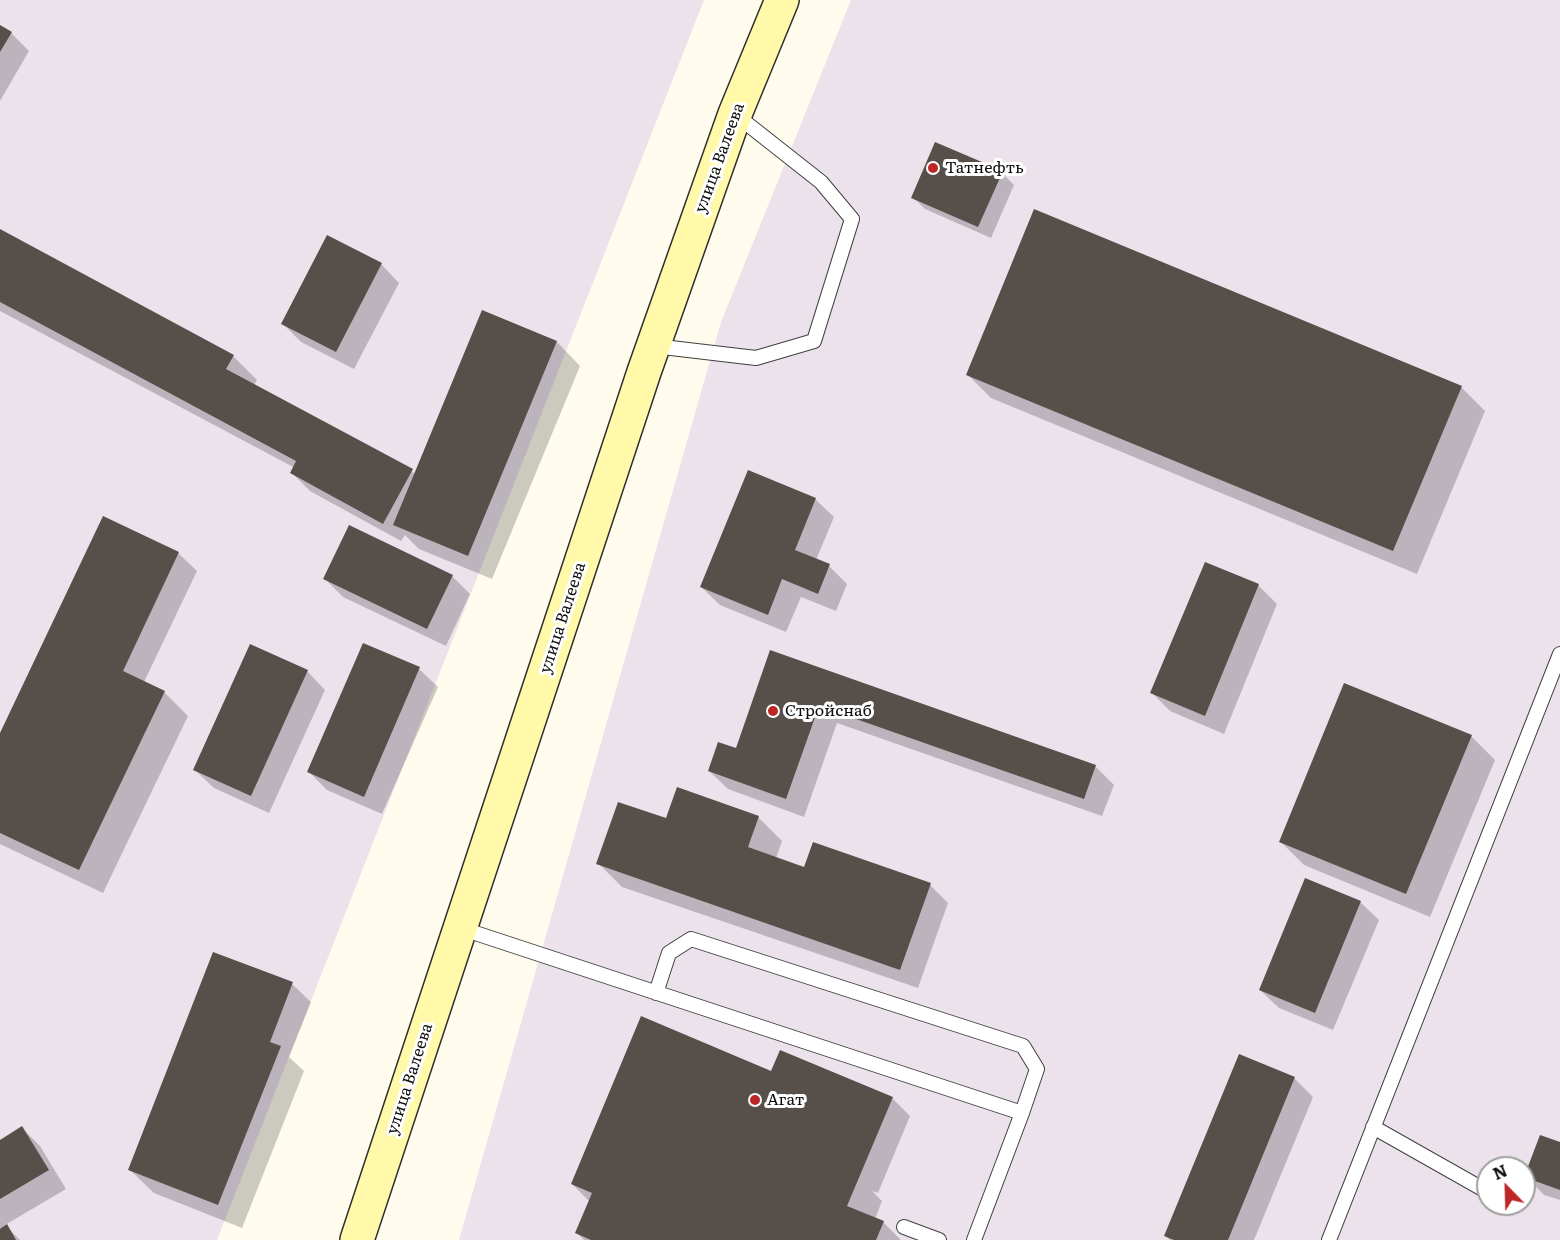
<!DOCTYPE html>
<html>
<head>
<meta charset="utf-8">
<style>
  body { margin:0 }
  #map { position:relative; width:1560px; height:1240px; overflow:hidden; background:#fffcee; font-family:Literata,serif }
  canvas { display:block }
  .north { position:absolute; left:1476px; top:1156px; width:60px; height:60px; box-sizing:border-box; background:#fff; border:2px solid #9e9e9e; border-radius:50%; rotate:337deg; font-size:16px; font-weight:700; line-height:24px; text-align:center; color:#0d0d0d }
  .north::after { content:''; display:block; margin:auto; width:21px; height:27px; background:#be2526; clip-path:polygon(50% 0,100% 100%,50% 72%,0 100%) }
</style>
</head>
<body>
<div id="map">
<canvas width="1560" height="1240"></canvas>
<div class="north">N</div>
</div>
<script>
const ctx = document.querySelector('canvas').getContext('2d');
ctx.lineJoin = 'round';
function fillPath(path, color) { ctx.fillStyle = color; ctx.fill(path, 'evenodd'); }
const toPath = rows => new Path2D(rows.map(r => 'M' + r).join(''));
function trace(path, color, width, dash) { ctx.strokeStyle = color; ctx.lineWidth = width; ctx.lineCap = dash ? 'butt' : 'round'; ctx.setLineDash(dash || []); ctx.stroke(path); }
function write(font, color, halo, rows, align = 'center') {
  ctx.font = font + ' Literata,serif'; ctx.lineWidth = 6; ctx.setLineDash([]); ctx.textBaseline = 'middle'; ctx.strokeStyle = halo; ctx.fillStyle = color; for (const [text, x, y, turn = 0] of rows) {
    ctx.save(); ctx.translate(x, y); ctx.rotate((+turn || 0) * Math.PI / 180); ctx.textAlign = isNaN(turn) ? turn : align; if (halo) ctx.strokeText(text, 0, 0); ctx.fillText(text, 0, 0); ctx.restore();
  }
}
fillPath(toPath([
  [0,0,704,0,217,1240,0,1240],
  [851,0,1560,0,1560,1240,459,1240,721,322],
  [1488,1168,1524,1168,1524,1204,1488,1204]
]), '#ece2ec');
fillPath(toPath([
  [0,26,11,33,29,51,0,101],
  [1002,173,1014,185,991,238,925,209,913,197],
  [0,230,233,356,257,380,254,385,416,474,557,342,580,366,492,579,419,549,405,535,401,541,310,491,292,473,295,468,0,311],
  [381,264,399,283,354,369,301,342,283,324],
  [967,374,1461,387,1485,411,1417,574,991,398],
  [815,499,834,517,816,560,829,566,847,584,836,611,801,597,786,632,720,605,701,587],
  [104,518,178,553,197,571,144,682,164,692,188,716,103,893,0,844,0,736],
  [1206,564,1259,586,1277,604,1224,734,1170,711,1152,693],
  [452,576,470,594,446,646,343,597,325,579],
  [364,645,419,669,438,687,382,814,327,790,309,772],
  [771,652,1095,766,1114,785,1102,816,837,723,804,817,728,789,709,771,736,750],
  [307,671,325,690,269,813,214,788,195,770],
  [1471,736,1495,760,1430,917,1304,865,1281,842],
  [758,817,782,841,776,858,805,869,930,885,948,903,918,988,622,887,598,863,667,820],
  [1360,902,1379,920,1333,1030,1279,1008,1260,990],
  [214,954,292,984,311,1002,289,1057,304,1071,242,1228,154,1193,130,1170],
  [1240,1056,1295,1079,1313,1097,1254,1240,1170,1240,1165,1236],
  [777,1075,892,1098,910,1116,878,1193,872,1191,882,1201,875,1219,883,1222,901,1240,584,1240,577,1233,590,1202,572,1184],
  [22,1128,40,1146,66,1189,5,1225,20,1240,0,1240,0,1142],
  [1560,1144,1560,1200,1544,1195,1526,1176]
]), '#0003');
fillPath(toPath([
  [0,25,12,32,0,52],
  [935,142,1003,171,978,227,911,198],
  [1034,209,1462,386,1393,551,966,375],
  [0,229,234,355,226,369,413,469,383,524,290,473,296,461,0,302],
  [327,235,382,263,336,352,281,324],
  [482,310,557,341,468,556,393,525],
  [748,470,816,498,795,550,830,564,818,594,782,579,768,615,700,587],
  [103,516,179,552,123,671,165,691,79,870,0,833,0,733],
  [349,525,453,575,427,629,323,579],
  [1205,562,1259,584,1205,716,1150,693],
  [363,643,420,667,364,797,307,772],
  [250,644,308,670,251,796,193,770],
  [770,650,1096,765,1084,799,819,706,786,799,708,771,718,742,736,748],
  [1344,683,1472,735,1406,894,1279,842],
  [677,787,759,816,748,847,804,867,813,842,931,883,900,970,596,864,618,802,666,818],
  [1305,878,1361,901,1315,1013,1259,990],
  [213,952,293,982,270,1042,281,1046,218,1205,128,1170],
  [641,1016,771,1071,780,1050,893,1097,847,1206,884,1221,876,1240,591,1240,575,1233,592,1193,571,1184],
  [1239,1054,1295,1077,1228,1240,1174,1240,1164,1236],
  [22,1126,49,1170,0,1199,0,1140],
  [1540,1135,1560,1142,1560,1190,1524,1177],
  [7,1224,16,1240,0,1240,0,1229]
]), '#564f4a');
const service = toPath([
  [654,346,756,358,814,341,852,219,821,182,736,115],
  [460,928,1022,1113,974,1240],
  [656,993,669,953,691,939,1023,1046,1037,1069,1022,1113],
  [1373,1127,1488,1192],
  [904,1227,939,1240],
  [1329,1240,1560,654]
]);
const secondary = toPath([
  [357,1240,644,372,735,114,782,0]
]);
trace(service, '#404040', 16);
trace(secondary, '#2f2f2f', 36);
trace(service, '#fff', 14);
trace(secondary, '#fff9a9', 33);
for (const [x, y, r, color] of [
  [933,168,6,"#be2526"],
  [773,711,6,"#be2526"],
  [755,1100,6,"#be2526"]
]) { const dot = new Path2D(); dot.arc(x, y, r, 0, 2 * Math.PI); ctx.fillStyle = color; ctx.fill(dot); trace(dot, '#fff', 2); }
write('16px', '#0d0d0d', '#fff', [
  ["улица Валеева",720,158,-70],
  ["улица Валеева",563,618,-72],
  ["улица Валеева",410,1079,-72]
]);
write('16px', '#0d0d0d', '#fff', [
  ["Татнефть",945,168],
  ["Стройснаб",785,711],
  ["Агат",767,1100]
], 'left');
</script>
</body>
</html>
